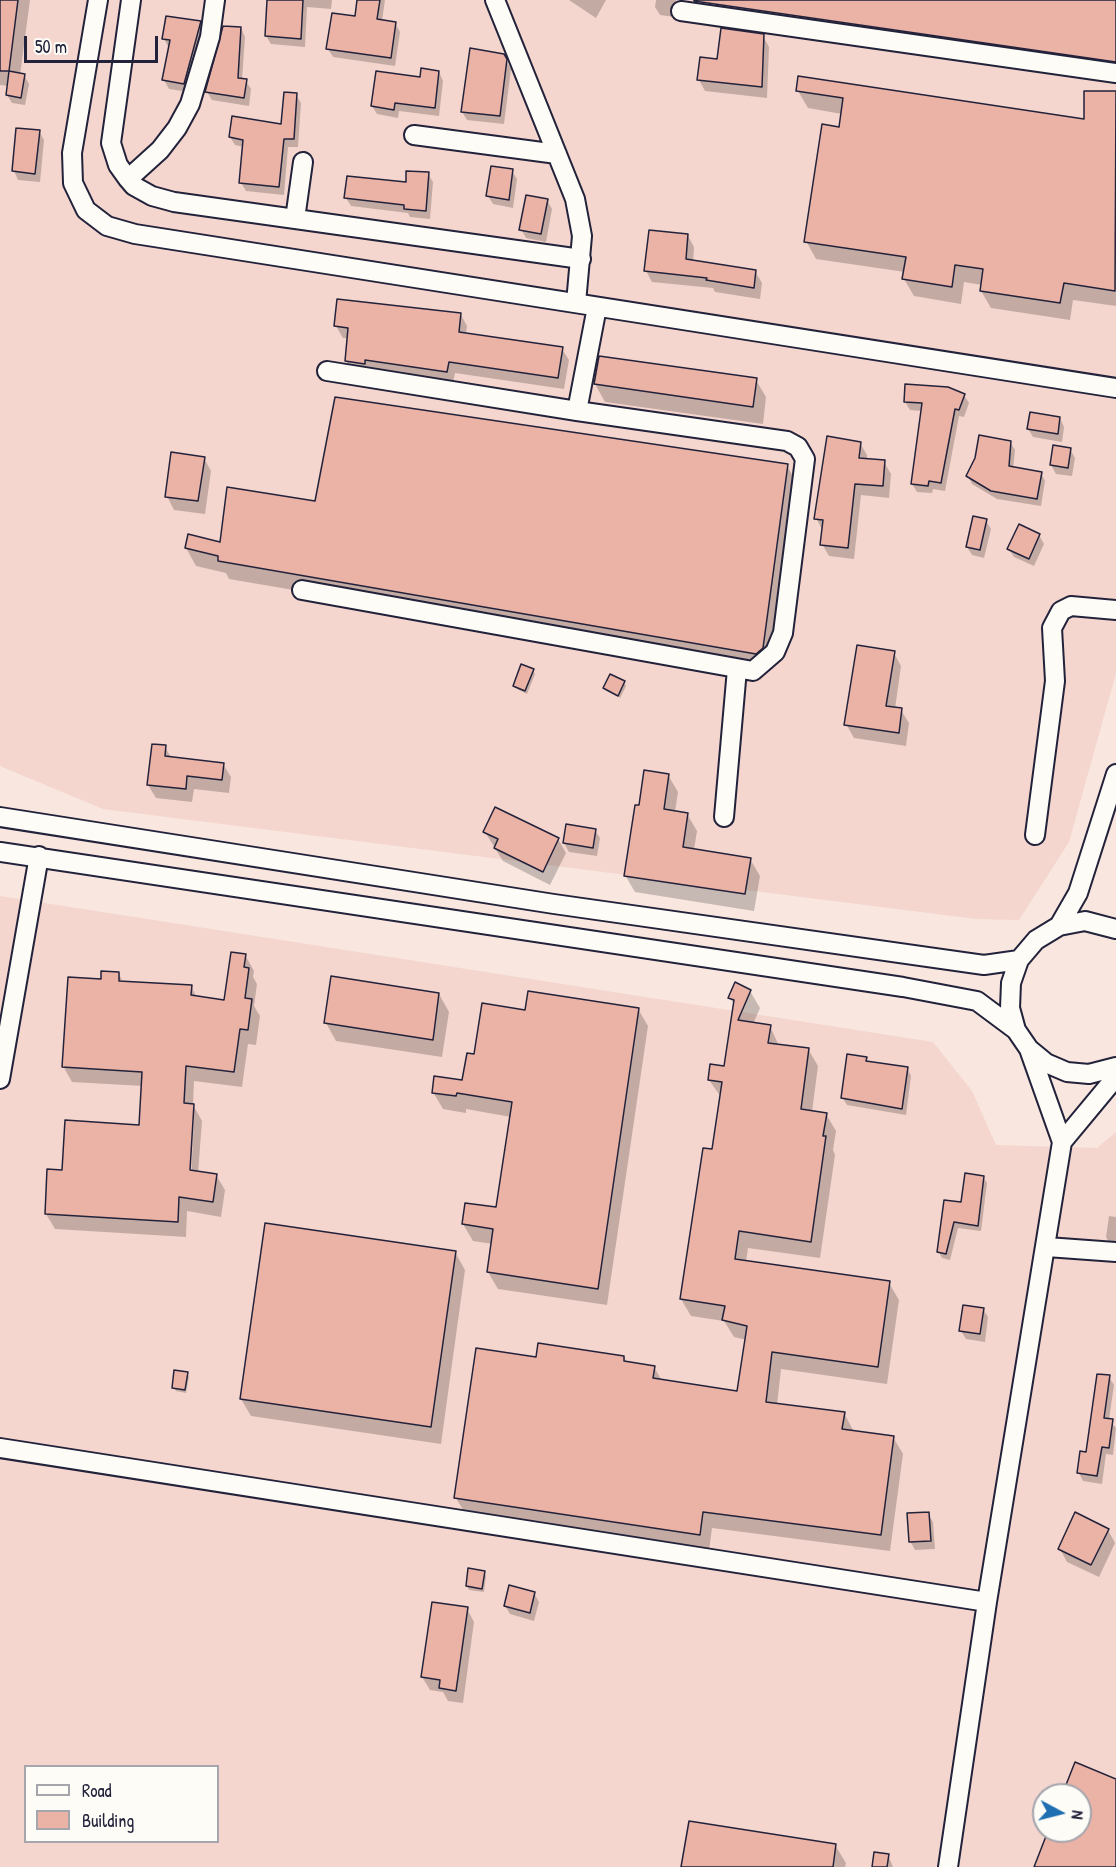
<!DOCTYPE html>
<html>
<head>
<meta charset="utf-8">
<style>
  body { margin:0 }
  #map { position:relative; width:1116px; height:1867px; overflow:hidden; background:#f8e6df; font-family:"Patrick Hand",sans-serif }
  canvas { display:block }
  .legend { position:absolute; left:24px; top:1765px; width:195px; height:78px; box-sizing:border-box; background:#fdfcf7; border:2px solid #a5a5ac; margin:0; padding:8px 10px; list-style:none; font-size:18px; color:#22223b }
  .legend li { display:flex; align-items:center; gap:12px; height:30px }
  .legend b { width:30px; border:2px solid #a5a5ac }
  .north { position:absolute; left:1032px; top:1783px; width:60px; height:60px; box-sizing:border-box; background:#fdfcf7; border:2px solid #a5a5ac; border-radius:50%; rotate:97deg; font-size:16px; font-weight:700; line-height:24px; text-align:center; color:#22223b }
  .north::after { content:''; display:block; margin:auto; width:21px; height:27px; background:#1f6fb2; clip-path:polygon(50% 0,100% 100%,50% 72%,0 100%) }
  .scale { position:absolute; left:24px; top:36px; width:134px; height:27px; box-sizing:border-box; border:3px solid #22223b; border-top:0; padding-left:8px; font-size:18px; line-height:21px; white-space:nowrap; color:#22223b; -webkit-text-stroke:4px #fdfcf7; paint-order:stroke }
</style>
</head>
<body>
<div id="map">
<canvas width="1116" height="1867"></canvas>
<ul class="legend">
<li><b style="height:8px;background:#fdfcf7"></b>Road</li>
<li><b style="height:16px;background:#ebb2a6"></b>Building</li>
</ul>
<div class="north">N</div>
<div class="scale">50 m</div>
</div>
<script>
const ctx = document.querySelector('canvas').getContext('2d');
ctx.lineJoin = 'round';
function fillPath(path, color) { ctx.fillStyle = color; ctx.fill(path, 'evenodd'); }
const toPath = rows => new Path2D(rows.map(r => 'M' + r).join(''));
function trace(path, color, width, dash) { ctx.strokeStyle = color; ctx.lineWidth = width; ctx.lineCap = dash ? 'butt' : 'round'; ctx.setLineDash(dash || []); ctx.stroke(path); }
fillPath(toPath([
  [0,0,1116,0,1116,673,1069,842,1019,920,976,919,103,809,0,766],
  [0,896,933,1042,972,1091,996,1145,1097,1148,1116,1132,1116,1867,0,1867],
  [26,1766,218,1766,218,1842,26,1842],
  [1044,1795,1080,1795,1080,1831,1044,1831]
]), '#f4d6ce');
fillPath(toPath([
  [0,0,30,0,20,75,24,75,29,84,25,105,12,103,7,95,9,86,0,85],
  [290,0,332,0,331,9,307,7,305,47,271,44,266,36],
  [359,0,385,0,382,21,395,23,400,32,395,66,333,57,328,49,357,18],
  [569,0,606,0,596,18],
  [656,0,676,0,674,17,660,15,655,7],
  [713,0,1116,0,1116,77,723,21],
  [200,22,205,31,189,92,169,89,164,80,169,48,164,39],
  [241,28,245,37,242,80,246,81,251,89,249,106,212,100,207,92],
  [763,36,769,47,767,98,705,91,699,80,718,61],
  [503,55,511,69,504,124,467,120,462,112],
  [439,72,443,81,439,116,399,111,398,118,377,114,372,106,421,79],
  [798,91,1086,121,1085,93,1116,92,1116,306,1073,300,1070,320,991,308,981,291,982,285,964,282,961,304,914,296,904,279,905,272,816,259,806,241,842,114,808,108],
  [296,95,301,103,298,147,288,147,284,195,246,191,241,183,244,147,235,145,230,137,283,126],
  [39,131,44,140,40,182,18,180,14,171],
  [512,171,517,179,513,208,493,204,488,196],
  [428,174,433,182,430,219,410,217,408,213,351,206,346,198,407,184],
  [547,200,552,209,546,242,526,238,521,229],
  [688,236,694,247,693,262,755,271,762,283,760,299,715,292,713,288,652,282,646,271],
  [461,315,467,326,466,334,562,349,569,360,564,389,455,373,453,383,353,373,346,361,348,338,343,338,336,326],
  [756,380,766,397,763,424,605,402,595,384],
  [964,395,969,403,964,417,959,416,945,491,933,489,932,493,917,492,912,484,923,411,910,410,905,402],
  [1060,418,1064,427,1062,442,1033,437,1028,429],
  [1010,442,1015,450,1013,469,1041,473,1045,481,1041,506,997,499,972,484,968,476],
  [860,443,867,455,867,460,884,462,891,474,889,498,861,495,854,559,829,556,822,544,823,531,816,518],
  [1070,449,1075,458,1072,476,1056,474,1051,465],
  [204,458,211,471,205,514,174,510,167,496],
  [787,466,797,483,772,666,766,671,229,579,226,573,196,566,186,548,222,543,317,502],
  [986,521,991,529,984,558,972,555,967,547],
  [1039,535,1044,544,1034,566,1014,557,1009,549],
  [894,653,901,666,895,709,901,710,909,723,906,746,854,738,846,724],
  [533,670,535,674,527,694,517,689,514,686],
  [624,682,626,686,620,698,605,688],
  [165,747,172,759,223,764,231,777,229,793,194,789,192,802,156,798,148,785],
  [668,775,678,792,675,812,687,814,697,831,694,850,750,859,760,876,754,911,635,892,625,875,640,807],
  [496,809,558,839,566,853,550,885,503,861,485,832],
  [595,830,600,838,597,856,569,852,564,843],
  [245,955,254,971,253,977,257,984,254,1006,260,1016,256,1045,248,1044,242,1087,194,1081,193,1105,202,1121,198,1173,216,1175,225,1190,221,1217,187,1211,186,1237,55,1229,46,1214,64,1172,140,1126,143,1086,72,1082,63,1066,102,981,119,974,123,982,191,986,197,998,226,1002],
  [192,1115,194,1118,191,1178,188,1177],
  [750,991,760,1008,753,1024,770,1026,779,1046,808,1049,818,1066,812,1112,826,1114,836,1131,833,1150,835,1155,820,1258,748,1248,746,1262,889,1283,899,1300,887,1384,781,1369,777,1405,844,1413,854,1432,893,1437,903,1454,890,1551,712,1528,709,1551,466,1515,456,1498,537,1359,624,1357,627,1363,654,1367,662,1381,738,1392,747,1340,734,1337,724,1321,691,1316,681,1299,713,1151,721,1097,709,1080,725,1068,735,1006,730,998],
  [439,994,449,1012,442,1057,336,1041,326,1023],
  [638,1009,648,1026,607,1305,498,1289,488,1272,493,1244,473,1241,463,1224,498,1209,511,1117,466,1109,466,1113,443,1109,433,1092,464,1081,475,1056,526,1011],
  [866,1058,869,1063,907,1068,911,1076,906,1115,847,1105,842,1097],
  [983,1177,987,1183,981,1231,958,1228,950,1260,942,1258,939,1252,962,1204],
  [1109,1216,1116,1217,1116,1246,1111,1246,1106,1237],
  [455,1252,465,1270,441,1444,251,1416,241,1399],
  [983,1309,988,1317,985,1342,966,1339,961,1331],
  [187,1373,189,1377,186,1393,176,1391,173,1387],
  [1109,1377,1114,1385,1109,1420,1116,1428,1113,1455,1106,1454,1102,1484,1083,1481,1079,1473,1088,1454],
  [928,1514,933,1522,935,1549,915,1550,910,1541],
  [1108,1530,1115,1543,1099,1577,1067,1562,1060,1549],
  [484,1572,486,1576,484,1592,469,1590,467,1586],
  [534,1593,539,1602,534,1621,510,1614,505,1606],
  [467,1609,474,1622,463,1703,448,1701,443,1692,430,1690,422,1677],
  [1042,1790,1054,1795,1044,1795,1044,1828,1034,1811],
  [835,1845,846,1863,845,1867,683,1867],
  [888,1855,893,1867,873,1867]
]), '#0003');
const building = toPath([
  [0,0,18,0,9,71,0,71,0,0],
  [267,0,303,0,301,39,265,36,267,0],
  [357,0,380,0,377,19,396,22,391,58,326,49,332,13,355,16,357,0],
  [694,0,1116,0,1116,62,694,1,694,0],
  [166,16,201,21,184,84,162,80,170,40,162,39,166,16],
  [223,26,241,27,238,78,247,79,244,98,205,92,223,26],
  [721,28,764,34,762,87,697,80,700,57,717,59,721,28],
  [470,48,504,54,507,59,500,116,461,112,470,48],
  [421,68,439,71,435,108,395,103,394,110,371,106,376,71,420,77,421,68],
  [9,71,25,74,21,98,6,95,9,71],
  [798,76,1084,119,1084,91,1116,91,1115,291,1064,283,1060,303,980,291,983,269,955,265,952,287,902,279,906,257,804,242,822,124,839,127,843,98,796,91,798,76],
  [284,92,297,93,294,139,284,139,279,187,239,183,243,140,229,137,232,116,281,124,284,92],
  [16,128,40,130,35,174,12,171,16,128],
  [491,166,513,169,509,200,486,196,491,166],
  [406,171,429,172,426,211,404,209,404,205,344,198,347,176,406,182,406,171],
  [526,195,548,199,541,234,519,230,526,195],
  [649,230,688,234,686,259,756,270,754,288,706,280,707,278,644,271,649,230],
  [337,299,461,313,459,332,563,347,558,378,449,362,447,372,365,360,365,364,345,361,348,328,334,326,337,299],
  [599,356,757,378,753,407,594,384,599,356],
  [905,384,948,387,965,394,959,410,955,409,941,483,929,481,928,486,911,484,922,403,904,402,905,384],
  [335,397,788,464,763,648,756,654,218,561,218,556,185,548,188,534,220,542,227,487,315,501,335,397],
  [1030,412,1060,417,1058,434,1027,429,1030,412],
  [979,435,1011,441,1009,466,1042,472,1037,499,991,491,966,476,975,458,979,435],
  [827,436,861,442,859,458,885,460,883,486,855,484,848,548,820,545,823,520,814,519,827,436],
  [1053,445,1071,448,1068,468,1050,465,1053,445],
  [171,452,205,457,198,501,165,497,171,452],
  [973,516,987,519,980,550,966,547,973,516],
  [1019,524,1040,534,1029,559,1007,549,1019,524],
  [857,645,895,651,886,706,902,708,899,733,844,725,857,645],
  [521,664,534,669,525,691,513,686,521,664],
  [610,674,625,681,618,696,603,688,610,674],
  [152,744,166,745,165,756,224,763,222,780,187,776,186,789,147,785,152,744],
  [644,770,669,774,664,809,688,813,683,847,751,858,745,894,624,876,635,805,639,805,644,770],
  [495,807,559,838,543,872,494,848,498,839,483,832,495,807],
  [566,824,596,829,593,848,563,843,566,824],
  [231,952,246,954,244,967,249,968,245,998,252,999,248,1030,240,1029,234,1072,186,1066,184,1103,194,1104,190,1170,217,1174,213,1202,179,1197,178,1222,45,1214,47,1169,62,1170,65,1120,139,1125,142,1072,62,1067,68,977,101,979,101,971,119,972,119,981,192,985,191,995,224,1000,231,952],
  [331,976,439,993,433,1040,324,1023,331,976],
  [735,982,751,990,738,1020,771,1025,768,1043,809,1048,801,1109,827,1113,823,1136,826,1136,811,1242,739,1231,735,1259,890,1281,878,1367,772,1352,766,1402,845,1412,842,1429,894,1436,881,1535,703,1512,700,1535,454,1498,476,1348,536,1357,538,1343,624,1356,624,1361,655,1366,653,1378,737,1391,747,1326,722,1320,725,1306,680,1299,703,1148,712,1149,722,1082,708,1080,710,1064,724,1066,734,1000,728,998,735,982],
  [528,991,639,1008,598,1289,487,1272,493,1229,462,1224,465,1203,496,1207,512,1102,457,1093,456,1096,432,1093,434,1076,462,1080,467,1053,474,1054,482,1003,525,1010,528,991],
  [847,1054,867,1057,866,1061,908,1067,902,1109,841,1098,847,1054],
  [965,1173,984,1176,978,1226,954,1222,946,1254,937,1252,944,1200,961,1202,965,1173],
  [265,1223,456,1251,431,1427,240,1399,265,1223],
  [963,1305,984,1308,980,1334,959,1331,963,1305],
  [174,1370,188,1372,185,1390,172,1388,174,1370],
  [1097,1374,1110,1375,1104,1418,1113,1419,1109,1448,1102,1447,1097,1476,1077,1473,1080,1451,1086,1452,1097,1374],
  [929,1512,931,1541,909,1542,907,1513,929,1512],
  [1075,1512,1109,1529,1091,1565,1058,1549,1075,1512],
  [468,1568,485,1571,482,1589,466,1586,468,1568],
  [509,1585,535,1592,530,1613,504,1606,509,1585],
  [432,1602,468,1607,456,1691,439,1688,440,1680,421,1677,432,1602],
  [1075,1762,1116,1779,1116,1867,1034,1867,1048,1831,1080,1831,1080,1795,1062,1795,1075,1762],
  [689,1821,836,1844,833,1867,681,1867,689,1821],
  [874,1852,889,1854,887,1867,872,1867,874,1852]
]);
fillPath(building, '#ebb2a6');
trace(building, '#22223b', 1.5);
const minor = toPath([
  [98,0,72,153,73,183,86,210,107,226,135,234,1116,388],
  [131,0,111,143,118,165,128,179,134,186,152,196,174,202,581,259],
  [495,0,575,199,582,236,576,303],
  [681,11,1116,73],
  [414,135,557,154],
  [128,179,160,150,177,128,190,104,210,37,215,0],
  [295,219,303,162],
  [577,411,597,307],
  [302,590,753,671,775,652,783,633,805,459,798,447,787,441,577,411,327,371],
  [0,817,554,904,984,965,1019,960],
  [724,817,737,669],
  [1035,835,1055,681,1052,628,1061,611,1071,606,1116,610],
  [0,852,903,987,977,1001,1016,1030],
  [1059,926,1078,893,1116,774],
  [1116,929,1085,921,1059,926,1036,940,1019,960,1011,983,1010,1008,1016,1030,1029,1049,1046,1063,1067,1072,1089,1074,1116,1067],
  [0,1079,39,856],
  [1062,1142,1116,1077],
  [1047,1247,1116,1252],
  [0,1448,987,1602],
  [948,1867,987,1602,1062,1142,1029,1049]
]);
trace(minor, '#22223b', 22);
trace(minor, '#fdfcf7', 18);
</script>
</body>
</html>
